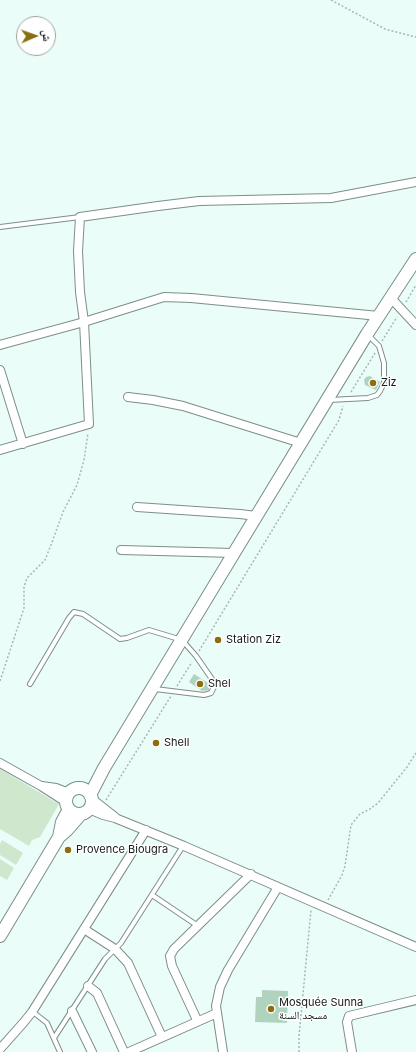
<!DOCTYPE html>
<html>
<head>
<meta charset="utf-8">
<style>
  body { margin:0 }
  #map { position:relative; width:416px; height:1052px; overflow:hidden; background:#eafdf8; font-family:Inter,"Noto Naskh Arabic",sans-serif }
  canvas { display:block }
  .north { position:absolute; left:16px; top:16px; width:40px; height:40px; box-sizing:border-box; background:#fff; border:1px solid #a1a4a3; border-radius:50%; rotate:88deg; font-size:11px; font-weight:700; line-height:16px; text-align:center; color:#141b19 }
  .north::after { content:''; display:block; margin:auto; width:14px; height:18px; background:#8c6d0f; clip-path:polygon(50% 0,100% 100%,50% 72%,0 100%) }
</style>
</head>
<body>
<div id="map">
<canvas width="416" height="1052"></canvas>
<div class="north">ش</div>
</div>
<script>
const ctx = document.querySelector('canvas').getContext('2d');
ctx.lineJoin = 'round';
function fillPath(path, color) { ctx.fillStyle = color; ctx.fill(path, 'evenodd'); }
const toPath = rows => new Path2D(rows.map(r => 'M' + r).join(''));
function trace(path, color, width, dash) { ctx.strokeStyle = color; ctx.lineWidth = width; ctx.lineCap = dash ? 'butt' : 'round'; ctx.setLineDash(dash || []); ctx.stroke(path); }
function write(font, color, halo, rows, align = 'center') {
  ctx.font = font + ' Inter,"Noto Naskh Arabic",sans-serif'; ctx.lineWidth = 3; ctx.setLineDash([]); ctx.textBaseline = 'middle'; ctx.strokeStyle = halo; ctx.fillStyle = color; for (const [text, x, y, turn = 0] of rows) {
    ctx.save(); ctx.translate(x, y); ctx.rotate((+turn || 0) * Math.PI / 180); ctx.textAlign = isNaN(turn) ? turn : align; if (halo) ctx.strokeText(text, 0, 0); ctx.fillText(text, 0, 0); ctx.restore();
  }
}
fillPath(toPath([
  [0,769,59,804,40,837,32,840,29,846,0,829],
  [2,840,23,853,16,865,0,855,0,844],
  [0,859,14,868,7,880,0,876]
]), '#cfe7cd');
fillPath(toPath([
  [370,376,380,382,376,390,365,385,364,380,366,377],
  [194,674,211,685,209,690,202,691,189,682],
  [262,990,288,991,287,1023,255,1022,256,997,262,997]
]), '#b0d3c0');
const service = toPath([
  [0,227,80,217],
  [329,400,368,398,377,395,380,391,384,383,384,363,379,346,369,336],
  [30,684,69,618,74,612,83,614,120,639,127,638,149,630,182,640,196,656,214,682,215,685,211,693,204,695,155,689],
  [152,895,198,926],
  [33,1012,47,1023,60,1052],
  [54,1038,105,959,121,943,183,846]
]);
const minor = toPath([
  [390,297,416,325],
  [0,345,84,322,164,297,191,298,379,316],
  [0,370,23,444],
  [128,397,153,400,183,406,301,443],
  [0,450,89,424,84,322,80,292,78,251,80,217,158,206,199,201,331,198,416,182],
  [137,507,240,514,256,516],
  [121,550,234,553],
  [0,763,41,786,66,802],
  [42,786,56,788,69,793],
  [92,799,115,817],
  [89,809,103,815,115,818,184,846,416,947],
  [84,929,115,949,128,963,162,1037],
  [88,986,97,993,124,1052],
  [72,1011,92,1052],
  [197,1020,172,966,170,956,174,949,251,874],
  [0,1049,24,1022,32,1012,146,830],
  [129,1052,217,1013],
  [223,1052,216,1006,220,987,228,970,278,887],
  [352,1052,347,1022,349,1016,416,1000]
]);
const secondary = toPath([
  '66 801a13 13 0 1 1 26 0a13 13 0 1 1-26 0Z',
  [90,795,104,768,234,553,367,334,416,259],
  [59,837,62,822,69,809],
  [0,936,59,837,67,830,81,814]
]);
trace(service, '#7d8e8a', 6);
trace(minor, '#7d8e8a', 10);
trace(secondary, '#7d8e8a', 14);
trace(toPath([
  [331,0,385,29,416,37],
  [406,302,416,285],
  [382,341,397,317],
  [351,392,375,353],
  [199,651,339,420,343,406],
  [0,681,24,608,24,587,27,578,45,560,51,545,63,512,77,485,84,460,88,433],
  [177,686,192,662],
  [106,800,171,696],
  [328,900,342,875,345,866,351,825,360,814,370,809,378,803,407,767,416,753],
  [299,1052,299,1036,311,910]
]), '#a8b7b3', 1.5, [2, 2]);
trace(service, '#fff', 4);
trace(minor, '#fff', 8);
trace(secondary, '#fff', 12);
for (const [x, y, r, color] of [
  [373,383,4,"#8c6d0f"],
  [218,640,4,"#8c6d0f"],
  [200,684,4,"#8c6d0f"],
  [156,743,4,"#8c6d0f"],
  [68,850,4,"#8c6d0f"],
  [271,1009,4,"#8c6d0f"]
]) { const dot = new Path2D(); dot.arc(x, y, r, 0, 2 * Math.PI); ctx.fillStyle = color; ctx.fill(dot); trace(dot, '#fff', 1.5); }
write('11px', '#141b19', '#fff', [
  ["Ziz",381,383],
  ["Station Ziz",226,640],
  ["Shel",208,684],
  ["Shell",164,743],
  ["Provence Biougra",76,850],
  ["Mosquée Sunna",279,1003],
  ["مسجد السنة",279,1016]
], 'left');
</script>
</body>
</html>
